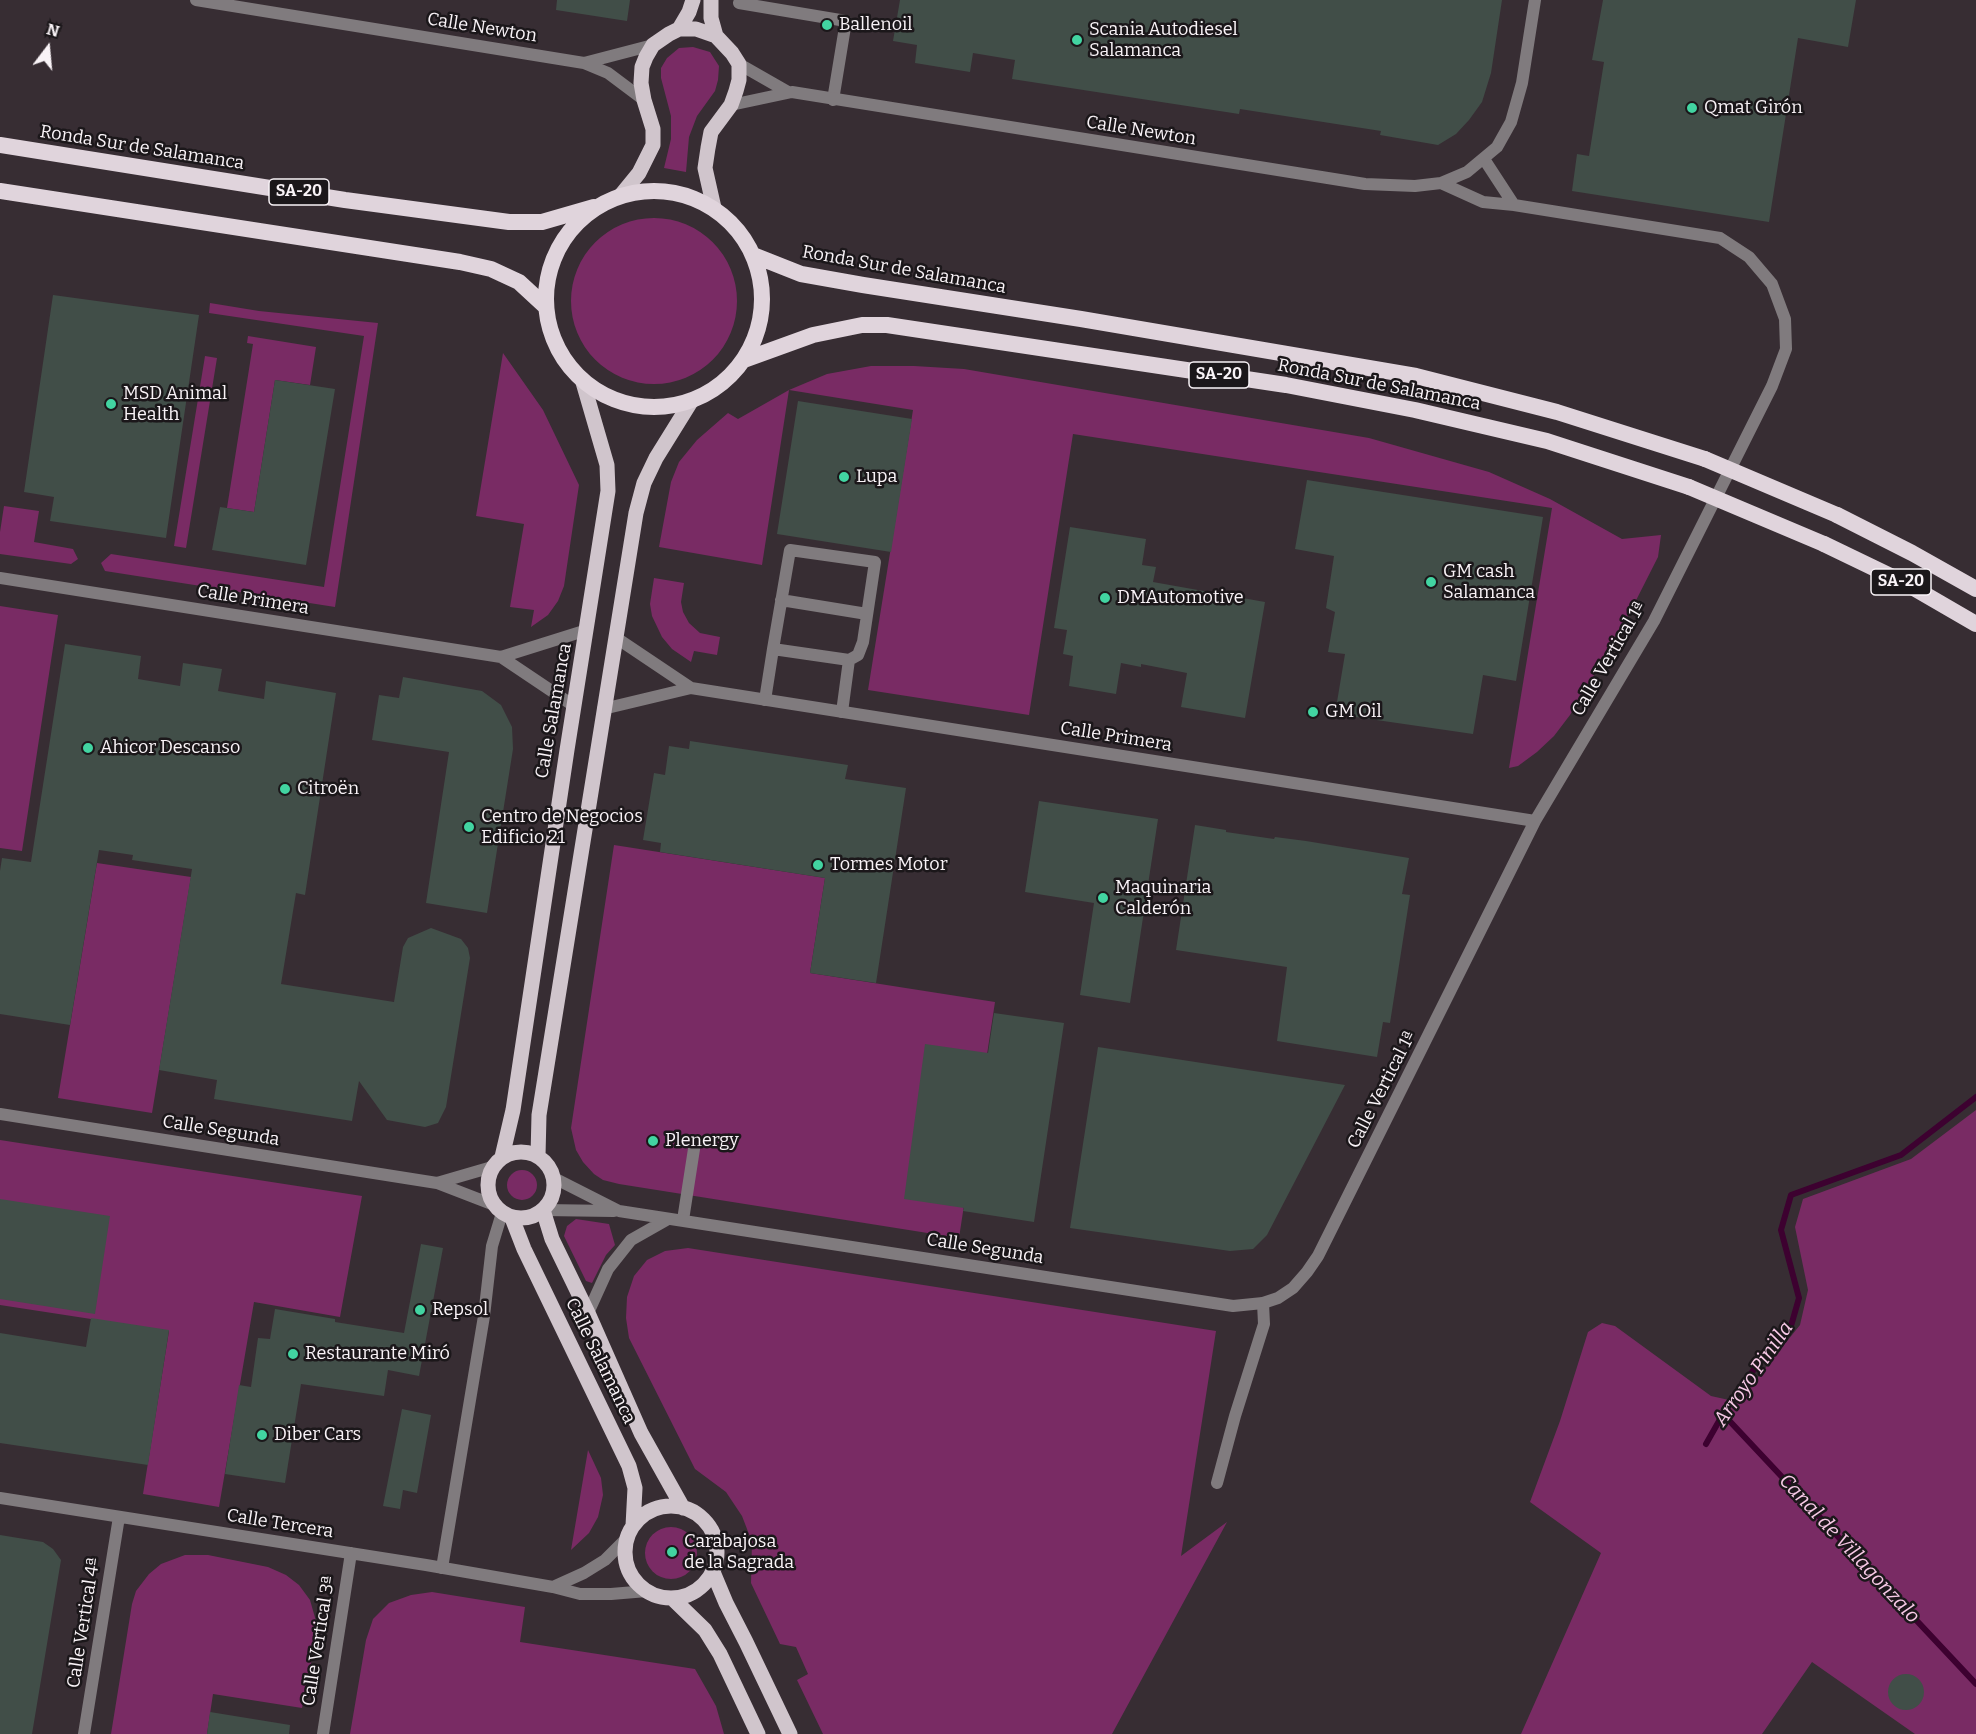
<!DOCTYPE html>
<html>
<head>
<meta charset="utf-8">
<style>
  body { margin:0 }
  #map { position:relative; width:1976px; height:1734px; overflow:hidden; background:#372d33; font-family:Bitter,serif }
  canvas { display:block }
  .north { position:absolute; left:18px; top:18px; width:60px; height:60px; -webkit-text-stroke:4px #1b171a; paint-order:stroke; rotate:16deg; font-size:16px; font-weight:700; line-height:24px; text-align:center; color:#f9f3f7 }
  .north::after { content:''; display:block; margin:auto; width:21px; height:27px; background:#f9f3f7; clip-path:polygon(50% 0,100% 100%,50% 72%,0 100%) }
</style>
</head>
<body>
<div id="map">
<canvas width="1976" height="1734"></canvas>
<div class="north">N</div>
</div>
<script>
const ctx = document.querySelector('canvas').getContext('2d');
ctx.lineJoin = 'round';
function fillPath(path, color) { ctx.fillStyle = color; ctx.fill(path, 'evenodd'); }
const toPath = rows => new Path2D(rows.map(r => 'M' + r).join(''));
function trace(path, color, width, dash) { ctx.strokeStyle = color; ctx.lineWidth = width; ctx.lineCap = dash ? 'butt' : 'round'; ctx.setLineDash(dash || []); ctx.stroke(path); }
function write(font, color, halo, rows, align = 'center') {
  ctx.font = font + ' Bitter,serif'; ctx.lineWidth = 5; ctx.setLineDash([]); ctx.textBaseline = 'middle'; ctx.strokeStyle = halo; ctx.fillStyle = color; for (const [text, x, y, turn = 0] of rows) {
    ctx.save(); ctx.translate(x, y); ctx.rotate((+turn || 0) * Math.PI / 180); ctx.textAlign = isNaN(turn) ? turn : align; if (halo) ctx.strokeText(text, 0, 0); ctx.fillText(text, 0, 0); ctx.restore();
  }
}
fillPath(toPath([
  [693,47,710,52,719,66,718,80,715,91,697,116,689,137,686,172,664,168,671,139,671,116,661,78,661,68,667,58,679,48],
  '571 301a83 83 0 1 1 166 0a83 83 0 1 1-166 0Z',
  [210,303,259,311,378,323,335,607,105,571,101,563,111,554,324,587,364,336,209,313],
  [248,336,316,347,310,385,275,380,254,512,227,508,253,344,247,343],
  [503,353,543,410,579,485,564,586,558,601,548,615,531,627,534,610,510,607,524,524,476,516],
  [205,356,217,358,186,548,174,546],
  [871,366,914,366,964,369,1369,438,1489,472,1550,499,1622,539,1661,535,1658,557,1621,630,1570,715,1554,736,1537,752,1518,766,1509,768,1552,508,1073,434,1029,715,868,690,913,410,789,390,762,565,659,547,671,482,679,462,697,440,728,413,738,419,789,390,827,374],
  [4,506,39,511,34,542,73,549,78,559,71,564,0,554,0,532],
  [654,578,684,583,681,602,683,612,689,623,700,633,720,637,717,655,694,651,691,662,672,649,662,637,652,616,650,604],
  [0,606,58,615,22,851,0,848],
  [614,845,825,878,810,973,995,1002,959,1238,619,1184,603,1180,594,1174,583,1162,576,1150,571,1128],
  [97,863,191,877,152,1113,58,1098],
  [1976,1110,1976,1734,1915,1734,1812,1662,1762,1734,1521,1734,1601,1553,1530,1502,1560,1421,1588,1332,1602,1323,1615,1326,1711,1396,1738,1402,1800,1325,1808,1290,1795,1227,1803,1199,1911,1159],
  [0,1140,362,1196,340,1317,254,1302,219,1507,143,1494,169,1331,0,1305],
  '507 1185a15 15 0 1 1 30 0a15 15 0 1 1-30 0Z',
  [576,1219,609,1224,615,1245,606,1255,592,1283,586,1281,564,1236,567,1226],
  [688,1248,1216,1331,1181,1556,1227,1522,1112,1734,823,1734,797,1680,808,1674,796,1647,780,1644,751,1583,752,1542,742,1516,726,1492,695,1469,629,1338,626,1318,627,1297,634,1276,647,1260,665,1251],
  [588,1450,601,1478,603,1495,598,1517,589,1533,571,1550],
  '645 1553a26 26 0 1 1 52 0a26 26 0 1 1-52 0Z',
  [185,1555,208,1555,268,1567,286,1575,299,1585,310,1600,316,1621,315,1643,302,1708,213,1694,207,1734,111,1734,132,1604,136,1591,149,1574,161,1564],
  [432,1592,525,1607,520,1642,695,1669,716,1706,724,1734,350,1734,366,1640,373,1619,389,1603,411,1595]
]), '#792b64');
trace(toPath([
  [1723,1414,1976,1684],
  [1706,1444,1723,1414,1759,1362,1791,1326,1799,1298,1781,1230,1791,1195,1901,1155,1976,1097]
]), '#3d0130', 6);
fillPath(toPath([
  [557,0,630,0,627,21,556,10],
  [900,0,1502,0,1491,73,1482,102,1469,120,1456,134,1438,145,1380,135,1381,131,1240,109,1239,114,1012,79,1015,60,973,53,970,72,915,63,917,45,893,41],
  [1603,0,1856,0,1848,47,1798,38,1769,222,1572,191,1577,154,1589,156,1604,62,1592,60],
  [53,295,199,315,166,538,50,521,54,497,24,492],
  [275,380,335,389,306,565,212,550,220,507,254,512],
  [798,401,912,419,891,552,777,534],
  [1307,480,1543,517,1516,681,1483,675,1473,734,1335,714,1345,654,1328,652,1335,612,1326,608,1334,556,1295,549],
  [1070,527,1146,539,1142,565,1156,567,1153,582,1265,602,1245,718,1181,707,1187,673,1141,664,1141,667,1121,663,1116,694,1069,686,1073,656,1063,654,1067,630,1054,628],
  [65,644,141,656,138,679,180,686,183,663,222,669,218,691,264,699,266,681,336,693,305,895,296,893,281,984,394,1002,403,947,408,938,431,928,461,939,468,948,470,958,446,1107,438,1123,425,1127,387,1120,359,1081,352,1121,214,1099,217,1080,159,1070,192,869,132,860,133,855,99,850,70,1025,0,1014,0,871,2,858,31,862],
  [403,677,482,691,501,705,512,727,513,749,487,913,426,903,449,752,372,740,379,695,399,698],
  [690,741,848,765,845,779,906,788,876,983,810,973,825,878,660,852,661,843,643,840,654,773,665,775,669,746,689,749],
  [1039,801,1158,819,1130,1003,1080,995,1094,903,1025,892],
  [1195,825,1226,830,1226,832,1274,839,1275,837,1306,841,1409,858,1402,894,1410,895,1390,1023,1383,1022,1377,1057,1277,1041,1287,967,1176,950],
  [994,1013,1064,1023,1034,1222,963,1211,964,1208,904,1199,925,1044,988,1053],
  [1098,1047,1345,1085,1267,1235,1253,1249,1230,1251,1070,1228],
  [0,1199,110,1216,95,1314,0,1299],
  [421,1244,443,1248,419,1376,388,1370,384,1396,301,1384,285,1483,225,1474,239,1385,251,1387,258,1338,270,1339,275,1309,335,1319,335,1322,404,1333],
  [91,1318,169,1330,148,1465,0,1443,0,1333,86,1347],
  [402,1409,431,1415,417,1493,403,1490,400,1509,383,1506],
  [0,1535,43,1542,53,1549,61,1560,32,1734,0,1734],
  '1888 1692a18 18 0 1 1 36 0a18 18 0 1 1-36 0Z',
  [210,1712,290,1725,289,1734,207,1734]
]), '#414e48');
trace(toPath([
  [739,3,846,21,833,100],
  [781,600,867,614],
  [765,700,773,649,790,550,875,562,863,642,858,655,849,660,773,649],
  [842,712,849,660],
  [683,1220,694,1149],
  [1217,1483,1235,1416,1264,1324,1263,1303],
  [442,1568,484,1316,492,1246,502,1213]
]), '#807b7e', 12);
trace(toPath([
  [196,0,584,63,608,73,644,100],
  [584,63,653,45],
  [739,64,788,92],
  [731,105,792,92,1365,184,1415,186,1441,183,1467,172,1497,147,1511,122,1522,83,1535,0],
  [1484,159,1514,205],
  [0,578,501,657,574,706],
  [615,637,691,688],
  [501,657,587,630],
  [603,709,691,688,1535,821],
  [0,1114,437,1183,494,1205],
  [554,1178,619,1211,1233,1306,1263,1303,1278,1298,1293,1288,1307,1272,1318,1256,1535,821,1654,621,1772,386,1786,349,1785,319,1772,284,1749,257,1720,238,1514,205,1483,202,1441,183],
  [437,1183,492,1167],
  [543,1210,614,1211],
  [588,1313,608,1269,631,1240,668,1219],
  [0,1498,426,1565,553,1587,580,1594,611,1594,647,1591],
  [553,1587,584,1573,605,1560,627,1538],
  [84,1734,119,1517],
  [323,1734,351,1553]
]), '#807b7e', 12);
trace(toPath([
  [711,0,711,18,716,36],
  [679,29,689,12,693,0],
  [621,195,639,173,653,145,653,129,644,100,641,83,642,67,646,57,653,45,669,34,679,29,696,29,716,36,732,53,739,64,739,80,736,91,731,105,711,132,708,148,705,168,714,208],
  '488 1185a33 33 0 1 1 66 0a33 33 0 1 1-66 0Z',
  [538,1156,539,1115,636,513,644,483,656,458,692,400],
  [502,1157,513,1110,567,750,608,491,607,465,582,379],
  [543,1210,552,1239,588,1313,641,1433,683,1508],
  [512,1218,524,1249,629,1466,635,1488,633,1526],
  '625 1552a46 46 0 1 1 92 0a46 46 0 1 1-92 0Z',
  [713,1572,726,1603,746,1642,790,1734],
  [672,1598,705,1630,720,1654,758,1734]
]), '#d0c5cc', 15);
trace(toPath([
  [0,145,345,200,509,222,542,222,594,207],
  [0,191,460,262,491,269,519,282,545,306],
  '546 299a108 108 0 1 1 216 0a108 108 0 1 1-216 0Z',
  [753,255,801,274,863,285,1081,319,1416,376,1557,412,1705,459],
  [744,360,813,335,862,325,887,325,1286,385,1415,410,1547,441,1689,487],
  [1837,515,1912,553,1976,589],
  [1824,544,1907,584,1976,624]
]), '#e0d4dc', 16);
trace(toPath([
  [1705,459,1837,515],
  [1689,487,1824,544]
]), '#e0d4dc', 16);
for (const [x, y, r, color] of [
  [827,25,6,"#42d4a1"],
  [1077,40,6,"#42d4a1"],
  [1692,108,6,"#42d4a1"],
  [111,404,6,"#42d4a1"],
  [844,477,6,"#42d4a1"],
  [1431,582,6,"#42d4a1"],
  [1105,598,6,"#42d4a1"],
  [1313,712,6,"#42d4a1"],
  [88,748,6,"#42d4a1"],
  [285,789,6,"#42d4a1"],
  [469,827,6,"#42d4a1"],
  [818,865,6,"#42d4a1"],
  [1103,898,6,"#42d4a1"],
  [653,1141,6,"#42d4a1"],
  [420,1310,6,"#42d4a1"],
  [293,1354,6,"#42d4a1"],
  [262,1435,6,"#42d4a1"],
  [672,1552,6,"#42d4a1"]
]) { const dot = new Path2D(); dot.arc(x, y, r, 0, 2 * Math.PI); ctx.fillStyle = color; ctx.fill(dot); trace(dot, '#1b171a', 2); }
for (const [x, y, w] of [
  [299,192,60],
  [1219,375,60],
  [1901,582,60]
]) { const box = new Path2D(); box.roundRect(x - w / 2, y - 13, w, 26, 4.5); ctx.fillStyle = '#1b171a'; ctx.fill(box); trace(box, '#f9f3f7', 1.5); }
write('bold 16px', '#f9f3f7', null, [
  ["SA-20",299,192],
  ["SA-20",1219,375],
  ["SA-20",1901,582]
]);
write('18px', '#f9f3f7', '#1b171a', [
  ["Ballenoil",839,25],
  ["Scania Autodiesel",1089,30],
  ["Salamanca",1089,51],
  ["Qmat Girón",1704,108],
  ["MSD Animal",123,394],
  ["Health",123,415],
  ["Lupa",856,477],
  ["GM cash",1443,572],
  ["Salamanca",1443,593],
  ["DMAutomotive",1117,598],
  ["GM Oil",1325,712],
  ["Ahicor Descanso",100,748],
  ["Citroën",297,789],
  ["Centro de Negocios",481,817],
  ["Edificio 21",481,838],
  ["Tormes Motor",830,865],
  ["Maquinaria",1115,888],
  ["Calderón",1115,909],
  ["Plenergy",665,1141],
  ["Repsol",432,1310],
  ["Restaurante Miró",305,1354],
  ["Diber Cars",274,1435],
  ["Carabajosa",684,1542],
  ["de la Sagrada",684,1563]
], 'left');
write('18px', '#f9f3f7', '#1b171a', [
  ["Calle Newton",482,28,9],
  ["Calle Newton",1141,131,9],
  ["Ronda Sur de Salamanca",142,148,9],
  ["Ronda Sur de Salamanca",904,270,10],
  ["Ronda Sur de Salamanca",1379,385,11],
  ["Calle Primera",253,600,9],
  ["Calle Vertical 1ª",1609,659,-60],
  ["Calle Salamanca",554,711,-80],
  ["Calle Primera",1116,737,9],
  ["Calle Vertical 1ª",1382,1090,-63],
  ["Calle Segunda",221,1131,9],
  ["Calle Segunda",985,1249,9],
  ["Calle Salamanca",600,1361,64],
  ["Calle Tercera",280,1524,9],
  ["Calle Vertical 4ª",84,1623,-81],
  ["Calle Vertical 3ª",319,1641,-81]
]);
write('italic 20px', '#f8cae7', '#1b171a', [
  ["Arroyo Pinilla",1754,1374,-55],
  ["Canal de Villagonzalo",1849,1549,47]
]);
</script>
</body>
</html>
